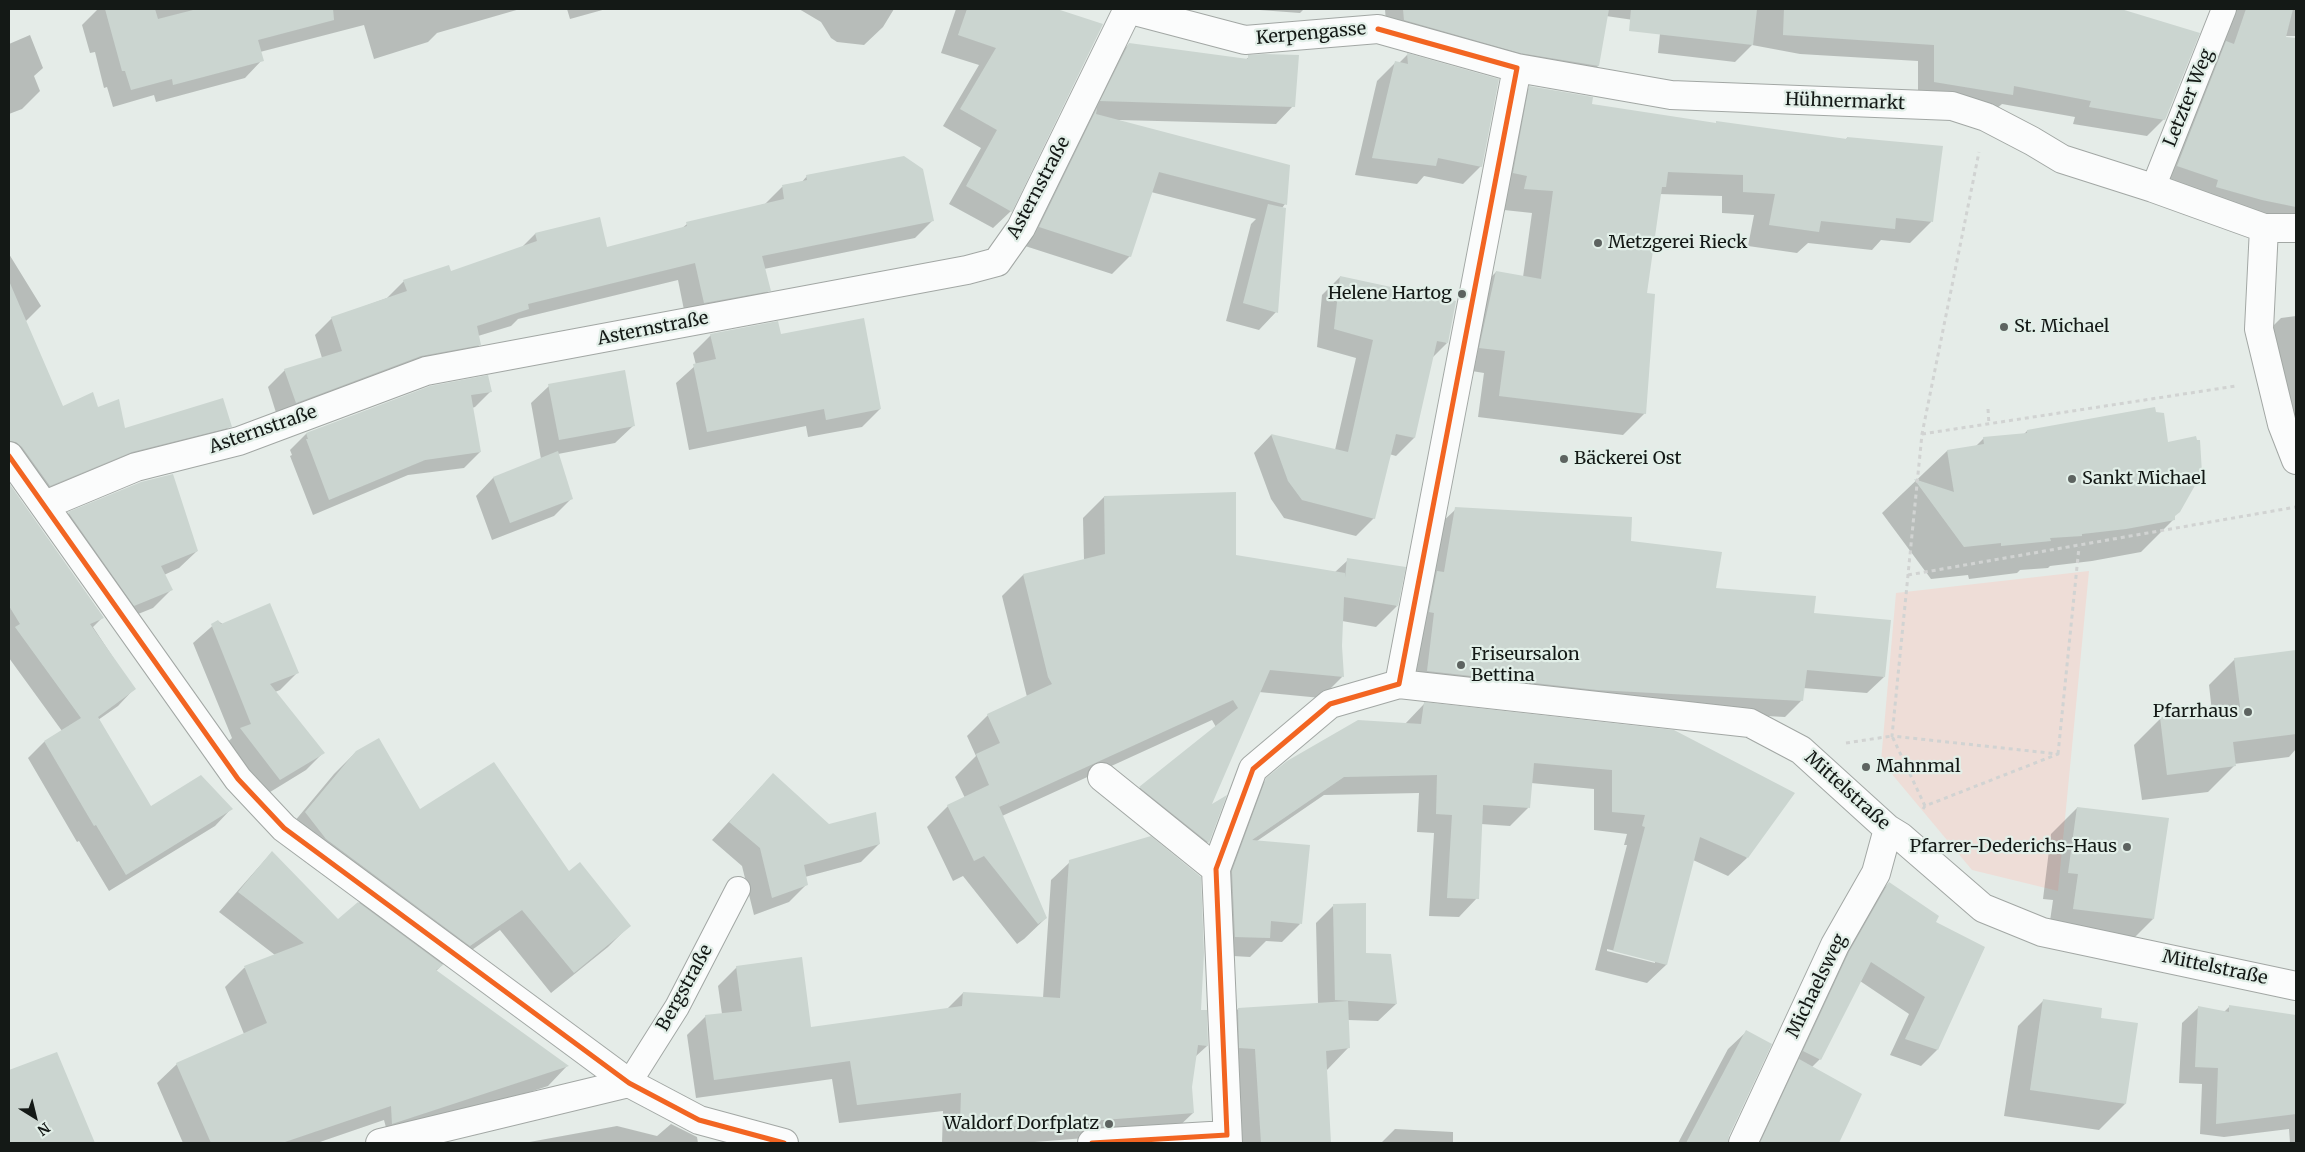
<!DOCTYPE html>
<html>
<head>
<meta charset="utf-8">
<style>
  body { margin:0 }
  #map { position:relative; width:2305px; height:1152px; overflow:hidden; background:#e5ece8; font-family:Merriweather,serif }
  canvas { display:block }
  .frame { position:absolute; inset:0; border:10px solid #141916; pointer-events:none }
  .north { position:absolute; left:10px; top:1092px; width:50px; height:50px; -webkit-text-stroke:4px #e2efe8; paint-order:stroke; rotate:144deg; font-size:14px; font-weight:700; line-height:20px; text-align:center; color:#141916 }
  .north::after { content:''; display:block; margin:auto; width:18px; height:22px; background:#141916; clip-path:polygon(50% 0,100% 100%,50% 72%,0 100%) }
</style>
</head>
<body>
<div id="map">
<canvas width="2305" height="1152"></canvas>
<div class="frame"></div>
<div class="north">N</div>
</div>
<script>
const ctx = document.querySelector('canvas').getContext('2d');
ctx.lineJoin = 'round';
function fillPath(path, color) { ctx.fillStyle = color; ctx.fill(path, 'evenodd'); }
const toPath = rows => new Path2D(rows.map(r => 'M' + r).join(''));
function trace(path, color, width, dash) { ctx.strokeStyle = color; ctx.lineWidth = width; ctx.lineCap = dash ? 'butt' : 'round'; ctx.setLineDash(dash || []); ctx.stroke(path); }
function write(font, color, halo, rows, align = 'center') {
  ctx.font = font + ' Merriweather,serif'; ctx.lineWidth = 4.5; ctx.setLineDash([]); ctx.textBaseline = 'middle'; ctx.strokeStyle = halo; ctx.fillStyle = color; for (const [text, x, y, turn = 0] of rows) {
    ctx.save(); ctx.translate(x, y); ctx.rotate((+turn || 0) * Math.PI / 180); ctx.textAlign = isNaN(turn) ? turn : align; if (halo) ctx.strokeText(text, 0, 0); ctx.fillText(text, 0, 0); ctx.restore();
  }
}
fillPath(toPath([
  [2089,571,2058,891,1972,870,1881,761,1896,593]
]), '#eeddd7');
fillPath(toPath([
  [98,9,520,9,437,33,428,42,374,59,364,25,260,52,262,60,245,78,156,102,154,95,113,107,107,87,104,88,95,52,90,53,82,25],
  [567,9,606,9,570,19],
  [799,9,894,9,883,27,864,45,837,42,831,38,821,22],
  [956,9,1054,9,1101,25,1011,211,993,228,949,204,981,148,943,126,979,65,941,53],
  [1246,9,1304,9,1300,13],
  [1385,9,2111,9,2126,12,2164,119,2147,136,2073,124,2075,117,2002,104,1994,111,1918,98,1918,61,1800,54,1752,45,1735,62,1658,53,1661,24,1606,16,1598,66,1580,83,1387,37],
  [2233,9,2296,9,2296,36,2285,36,2272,101,2296,105,2296,220,2286,231,2156,187],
  [30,35,43,68,34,76,40,91,22,109,9,114,9,44],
  [1129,44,1245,60,1249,57,1293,106,1276,124,1118,120,1285,204,1282,208,1276,312,1259,330,1226,321,1251,224,1256,219,1151,192,1130,256,1112,274,1022,245,1111,62],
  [1407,55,1498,80,1481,166,1463,184,1424,176,1417,184,1355,175,1377,81,1395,63,1398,64],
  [1530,87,1591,106,1715,124,1845,140,1847,138,1941,147,1931,222,1910,243,1881,240,1872,250,1808,243,1797,253,1748,246,1754,215,1722,213,1722,196,1659,194,1646,294,1645,413,1623,435,1478,417,1484,373,1459,369,1475,294,1496,272,1523,277,1532,213,1504,210,1508,109],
  [807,176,932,221,915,238,764,269,769,290,752,308,686,320,678,280,518,319,511,326,478,336,480,344,463,362,278,419,268,387,285,370,322,358,315,335,332,318,387,298,404,281,450,273,521,248,535,234,606,248,681,229,687,224,765,204,782,187,801,183],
  [9,254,41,306,25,322,63,408,98,409,124,429,230,426,215,442,34,501,9,446],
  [1340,277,1447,343,1432,358,1414,438,1396,456,1389,454,1374,518,1356,536,1284,518,1271,499,1254,453,1271,435,1335,450,1356,358,1317,347,1322,295],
  [2296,316,2296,419,2281,422,2262,337,2281,318],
  [711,335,780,335,880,409,862,427,808,437,806,426,689,450,676,383,696,365,693,353],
  [549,386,633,426,615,443,558,454,572,498,554,516,492,540,476,496,493,478,541,459,531,403],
  [431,387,491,391,475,407,472,408,480,452,464,468,408,475,313,515,290,456,292,455,290,450,306,434],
  [2027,431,2173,517,2174,519,2141,552,2092,561,2050,566,2048,568,2020,570,2017,573,1969,579,1968,575,1931,579,1882,513,1947,451,1976,446,1984,438,2024,434],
  [141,483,197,551,179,568,164,575,171,590,153,608,116,623,51,531,69,513],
  [9,485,103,617,93,627,134,689,118,706,98,720,150,808,231,809,215,826,109,891,79,841,77,842,28,758,44,742,62,731,9,658],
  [1104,497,1235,556,1334,573,1348,560,1397,606,1376,627,1342,621,1342,677,1321,698,1259,692,1209,807,1224,798,1208,842,1187,863,1119,809,1140,788,1216,727,1212,720,1002,816,1046,918,1024,939,1017,944,963,876,953,881,927,827,948,806,965,798,955,777,976,756,967,736,988,715,1027,697,1002,596,1023,575,1084,560,1083,518],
  [1456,509,1629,542,1715,589,1813,614,1884,677,1867,693,1803,688,1802,700,1785,717,1579,706,1411,688,1439,525],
  [218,621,298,672,280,690,275,692,323,753,306,770,262,797,223,746,232,738,193,643],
  [2296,651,2296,749,2289,757,2234,764,2234,766,2208,792,2142,800,2134,745,2160,719,2212,712,2209,685,2235,659],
  [1424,704,1674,731,1747,858,1728,876,1693,860,1666,965,1647,983,1595,970,1627,845,1624,845,1627,834,1594,830,1594,789,1531,783,1528,808,1510,826,1481,824,1477,898,1459,917,1429,916,1434,833,1417,832,1419,793,1324,795,1257,841,1300,924,1282,942,1266,941,1250,957,1216,955,1214,891,1248,798,1267,779,1405,724],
  [1607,949,1655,961,1655,963,1607,951],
  [356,752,419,811,569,873,629,926,608,947,551,993,500,930,448,967,443,964,436,971,567,1066,548,1086,454,1117,388,1135,384,1120,317,1143,183,1143,157,1083,177,1064,244,1034,225,987,244,968,275,955,219,912,272,852,338,921,360,902,304,861,284,834,334,774],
  [773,774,828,826,879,844,861,862,805,877,807,884,789,902,754,915,742,866,712,840],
  [2077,808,2153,919,2127,945,2048,935,2053,900,2043,899,2051,834],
  [1070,862,1199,1012,1207,1046,1195,1057,1190,1087,1193,1113,1174,1131,1022,1143,942,1143,943,1111,839,1123,832,1079,696,1098,687,1035,706,1016,722,1014,718,986,737,967,810,1028,947,1009,963,993,1043,998,1051,880],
  [1889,883,1934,922,1984,948,1937,1050,1921,1066,1890,1055,1909,1014,1860,981,1820,1059,1812,1067,1839,1142,1752,1143,1873,899],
  [1334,905,1396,1004,1378,1021,1348,1020,1349,1047,1326,1071,1330,1143,1235,1143,1213,1034,1238,1009,1318,1004,1316,923],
  [2044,1000,2099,1019,2125,1104,2099,1130,2004,1116,2018,1026],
  [2230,1006,2296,1016,2296,1143,2290,1143,2289,1129,2224,1137,2200,1134,2202,1084,2179,1083,2182,1023,2199,1007,2224,1012],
  [1746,1032,1721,1143,1678,1143,1728,1049],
  [56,1053,93,1143,29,1143,9,1112,9,1079,21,1067],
  [671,1124,697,1137,698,1143,524,1143,617,1126,657,1136],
  [1395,1129,1453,1132,1453,1143,1381,1143]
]), '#0003');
fillPath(toPath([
  [105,9,155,9,158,19,197,9,333,9,334,20,258,40,264,61,173,85,172,79,131,90,125,71,122,71],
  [967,9,1057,9,1103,24,1012,212,966,186,997,130,960,109,996,48,958,35],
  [1403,9,1609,9,1599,66,1520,53,1404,20],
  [1631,9,1757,9,1753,45,1629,31],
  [1784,9,2121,9,2200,33,2165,120,2089,107,2091,101,2014,86,2013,95,1934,82,1934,45,1783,35],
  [2246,9,2293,9,2286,37,2296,38,2296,207,2262,200,2216,187,2218,180,2177,166,2226,41,2234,44],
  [1129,43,1248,59,1248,55,1264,54,1299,55,1295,107,1100,101],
  [1407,53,1499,79,1482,167,1438,158,1436,166,1372,158,1395,61,1408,64],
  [1529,86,1593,97,1592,104,1716,123,1716,121,1847,139,1847,137,1943,146,1933,222,1896,218,1895,229,1821,221,1819,232,1769,225,1775,194,1743,192,1743,175,1668,172,1666,187,1662,187,1647,293,1655,294,1646,414,1499,396,1505,351,1479,348,1496,271,1541,279,1553,191,1524,189,1527,176,1513,173],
  [1097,108,1096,114,1290,165,1287,205,1159,172,1131,257,1039,227],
  [904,156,923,169,934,221,762,256,771,291,704,303,695,263,528,304,529,309,477,326,481,345,421,356,296,403,284,369,342,351,331,317,407,291,403,280,449,265,451,271,537,241,535,233,600,217,607,247,687,226,686,222,784,199,782,185,807,180,806,175],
  [1268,204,1286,208,1278,313,1243,303],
  [1340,276,1456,301,1448,343,1437,341,1415,438,1396,434,1375,519,1302,500,1288,481,1271,434,1348,452,1373,340,1334,329],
  [9,281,63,406,93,392,98,407,119,399,125,428,223,398,232,427,132,452,50,486,22,447,16,442,9,441],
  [864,318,881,409,826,420,824,409,707,432,693,364,716,359,710,334,778,321,781,334],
  [625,370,635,426,559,440,548,384],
  [488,375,492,392,471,395,481,452,425,460,329,500,306,439,308,439,306,433,430,386],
  [2155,407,2156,412,2164,413,2168,442,2196,436,2197,440,2200,440,2202,473,2180,512,2175,516,2175,520,2126,529,2082,534,2082,536,2050,538,2051,541,2001,546,2001,543,1964,547,1914,479,1954,492,1947,450,1984,444,1983,437,2027,433,2027,430],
  [558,451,573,499,510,523,493,477],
  [173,474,198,551,161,566,173,590,134,606,68,512,141,482],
  [9,483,104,618,90,624,136,689,98,717,151,806,201,775,233,809,126,875,96,825,94,826,44,741,81,718,15,627,20,624,9,606],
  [1236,492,1236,555,1345,573,1345,578,1347,558,1406,567,1398,606,1344,597,1342,646,1344,677,1270,670,1212,804,1227,795,1209,843,1139,787,1238,708,1233,700,999,807,998,804,1047,918,1038,924,984,856,974,861,947,805,989,785,976,754,1000,743,987,714,1052,684,1048,677,1023,574,1105,554,1104,496],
  [1455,507,1632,517,1631,541,1722,552,1716,588,1816,596,1814,613,1891,620,1885,677,1807,670,1803,701,1597,690,1427,671,1434,613,1429,612,1437,571,1444,572],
  [270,603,299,673,270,684,325,753,280,780,240,728,251,724,211,624,218,620,221,624],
  [2296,650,2296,734,2233,742,2236,766,2167,775,2160,717,2240,707,2234,658],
  [1424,702,1674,730,1795,793,1748,858,1700,837,1667,965,1613,951,1645,827,1642,826,1645,815,1612,812,1612,770,1534,763,1530,808,1483,805,1479,899,1447,898,1452,815,1436,814,1437,775,1344,777,1252,840,1310,845,1302,924,1271,921,1270,938,1235,937,1232,871,1266,778,1287,761,1358,720,1421,724],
  [379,738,420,809,494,762,569,871,580,862,631,926,574,973,522,910,470,946,326,839,305,812,356,751],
  [773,773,829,824,876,812,880,844,804,865,808,885,772,898,760,848,729,822],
  [2077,807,2169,818,2154,919,2073,909,2078,874,2068,873],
  [1151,836,1201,877,1204,953,1201,1010,1207,1010,1208,1046,1198,1045,1192,1087,1194,1113,1025,1126,960,1127,961,1093,857,1105,850,1061,714,1080,705,1015,742,1011,736,966,802,957,811,1027,962,1006,963,992,1060,998,1069,860],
  [272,851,338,919,358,902,443,965,436,970,569,1066,392,1124,391,1106,282,1143,211,1143,176,1063,267,1023,244,966,304,943,238,892],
  [1889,882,1939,916,1936,922,1985,947,1938,1050,1905,1039,1925,997,1871,962,1821,1060,1803,1051,1849,952],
  [1366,903,1366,953,1391,954,1397,1004,1335,1000,1333,904],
  [2043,999,2102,1008,2101,1018,2138,1023,2126,1104,2030,1090],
  [1348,1001,1350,1048,1326,1051,1331,1143,1261,1143,1255,1049,1239,1048,1238,1008],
  [2229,1005,2296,1015,2296,1114,2216,1124,2218,1068,2195,1067,2198,1006,2229,1012],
  [1746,1030,1772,1044,1729,1136,1728,1143,1686,1143],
  [57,1052,95,1143,9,1143,9,1070],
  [1799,1059,1862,1094,1839,1143,1760,1143]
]), '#cbd5d0');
const service = toPath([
  [2153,188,2224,9],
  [629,1083,677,1007,738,889]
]);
const minor = toPath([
  [1127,9,1245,40,1378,29,1517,68,1671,95,1952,106,1986,117,2032,141,2062,159,2153,188,2264,228,2296,228],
  [2264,228,2259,329,2282,424,2296,460],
  [9,456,238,779,284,828,629,1083,699,1120,784,1143],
  [45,505,136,467,239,441,426,371,967,270,997,262,1021,228,1128,9],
  [1399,684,1750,723,1801,750,1888,829,1901,837,1983,908,2042,932,2296,986],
  [1102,777,1216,869],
  [380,1143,629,1083],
  [1092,1143,1227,1135],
  [1228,1143,1216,869,1253,769,1330,704,1399,684,1517,68],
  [1743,1143,1835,945,1876,873,1888,829]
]);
trace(service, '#a2a7a4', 26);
trace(minor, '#a2a7a4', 30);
trace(toPath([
  [1988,409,1989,425],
  [1922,434,2236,386],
  [1908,575,2296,507],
  [1846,743,1892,736,1925,806],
  [2058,754,2079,547],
  [1923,809,1925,806,2058,754,1892,736,1922,434,1979,152]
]), '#d1d3d2', 3, [4, 4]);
trace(service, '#fbfcfc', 24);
trace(minor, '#fbfcfc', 28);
trace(toPath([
  [1378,29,1517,68],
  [9,456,238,779,284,828,629,1083,699,1120,784,1143],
  [1227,1135,1216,869,1253,769,1330,704,1399,684,1517,68],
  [1092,1143,1227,1135]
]), '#f26522', 5);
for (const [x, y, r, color] of [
  [1598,243,5,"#5d6360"],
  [1462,294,5,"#5d6360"],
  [2004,327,5,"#5d6360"],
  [1564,459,5,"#5d6360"],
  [2072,479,5,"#5d6360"],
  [1461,665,5,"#5d6360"],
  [2248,712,5,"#5d6360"],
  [1866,767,5,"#5d6360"],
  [2127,847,5,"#5d6360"],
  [1109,1124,5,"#5d6360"]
]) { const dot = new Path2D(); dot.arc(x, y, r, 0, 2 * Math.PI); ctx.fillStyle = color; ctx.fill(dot); trace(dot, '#e2efe8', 2); }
write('18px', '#141916', '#e2efe8', [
  ["Kerpengasse",1311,34,-5],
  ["Letzter Weg",2189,98,-68],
  ["Hühnermarkt",1845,102,2],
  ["Asternstraße",1039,188,-62],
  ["Asternstraße",653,329,-11],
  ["Asternstraße",263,430,-19],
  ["Mittelstraße",1847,791,42],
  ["Mittelstraße",2215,968,12],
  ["Michaelsweg",1817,986,-64],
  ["Bergstraße",685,988,-61]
]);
write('18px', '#141916', '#e2efe8', [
  ["Metzgerei Rieck",1608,243],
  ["Helene Hartog",1452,294,"right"],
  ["St. Michael",2014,327],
  ["Bäckerei Ost",1574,459],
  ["Sankt Michael",2082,479],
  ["Friseursalon",1471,655],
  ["Bettina",1471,676],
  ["Pfarrhaus",2238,712,"right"],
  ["Mahnmal",1876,767],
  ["Pfarrer-Dederichs-Haus",2117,847,"right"],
  ["Waldorf Dorfplatz",1099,1124,"right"]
], 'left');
</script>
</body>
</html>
